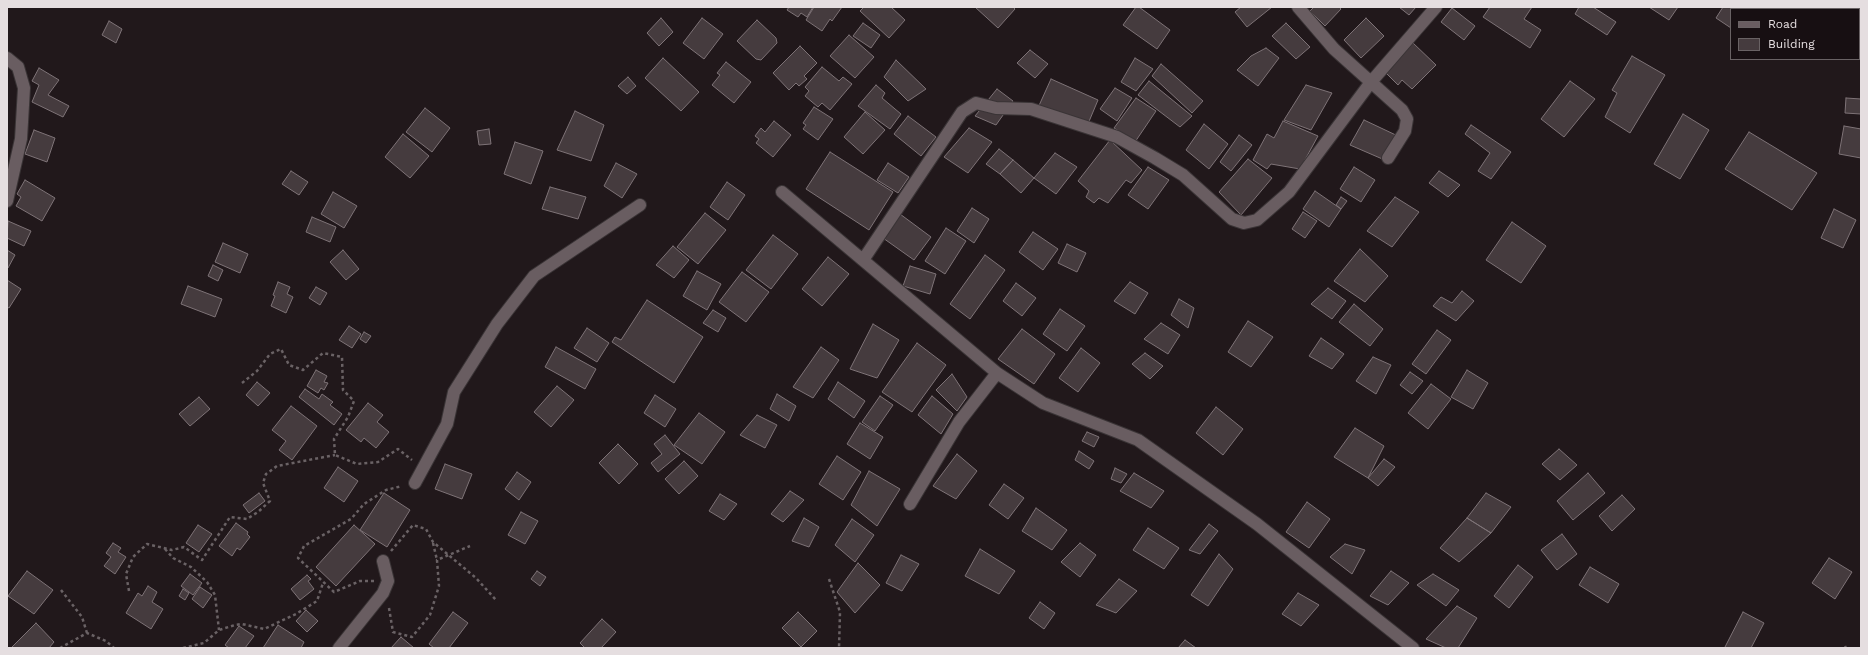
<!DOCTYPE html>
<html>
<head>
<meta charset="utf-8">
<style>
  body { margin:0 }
  #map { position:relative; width:1868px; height:655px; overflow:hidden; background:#21181b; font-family:"Work Sans",sans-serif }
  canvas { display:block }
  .frame { position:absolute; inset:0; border:8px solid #e5dee0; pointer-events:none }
  .legend { position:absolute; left:1730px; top:8px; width:130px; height:52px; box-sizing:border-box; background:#170f12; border:1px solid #696264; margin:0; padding:5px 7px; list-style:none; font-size:12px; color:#e5dee0 }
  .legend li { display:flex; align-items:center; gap:8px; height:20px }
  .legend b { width:20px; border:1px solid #696264 }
</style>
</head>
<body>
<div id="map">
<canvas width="1868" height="655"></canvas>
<div class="frame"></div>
<ul class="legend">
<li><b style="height:5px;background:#695d61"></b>Road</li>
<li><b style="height:11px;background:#453b3e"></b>Building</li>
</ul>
</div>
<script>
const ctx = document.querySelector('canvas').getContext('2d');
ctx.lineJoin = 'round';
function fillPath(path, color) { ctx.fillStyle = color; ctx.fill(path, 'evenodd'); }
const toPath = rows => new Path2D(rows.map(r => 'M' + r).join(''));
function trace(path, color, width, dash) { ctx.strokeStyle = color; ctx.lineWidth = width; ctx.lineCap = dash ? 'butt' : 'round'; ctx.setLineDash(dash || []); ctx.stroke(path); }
const building = toPath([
  [789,7,813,7,807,17,801,13,798,17,787,10,789,7],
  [814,7,842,7,832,21,830,19,822,31,806,20,814,7],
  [864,7,891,7,905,20,889,38,860,11,864,7],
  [975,7,1013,7,1015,9,998,28,975,7],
  [1136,7,1139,7,1170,30,1157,49,1123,25,1136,7],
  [1241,7,1272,7,1247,27,1235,12,1241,7],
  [1314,7,1339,7,1341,9,1325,26,1310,11,1314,7],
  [1399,7,1416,7,1409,15,1399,7],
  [1490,7,1532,7,1524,19,1541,30,1530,48,1483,17,1490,7],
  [1579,7,1593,7,1616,22,1607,35,1575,14,1579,7],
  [1649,7,1678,7,1669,20,1649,7],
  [1723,7,1750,7,1748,9,1731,9,1731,28,1716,18,1723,7],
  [1452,8,1475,26,1464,40,1441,22,1452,8],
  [661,18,673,32,659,46,647,33,661,18],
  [702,18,723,34,704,59,683,43,702,18],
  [1366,18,1384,36,1361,58,1344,40,1366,18],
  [757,20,776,38,777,43,761,60,756,59,737,41,757,20],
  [109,21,122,29,116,43,102,35,109,21],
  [863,23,880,35,871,48,853,36,863,23],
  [1286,23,1310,47,1296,59,1272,36,1286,23],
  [849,35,874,57,855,78,830,56,849,35],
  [1413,43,1436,65,1412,89,1402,80,1398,85,1385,72,1413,43],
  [800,46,817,63,804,76,807,79,799,86,796,83,789,90,773,73,800,46],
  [1266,48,1279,58,1258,86,1237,70,1251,56,1266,48],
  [1030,50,1048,64,1035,78,1017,63,1030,50],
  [1632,56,1665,75,1630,133,1605,117,1617,93,1612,90,1632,56],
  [663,58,699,92,681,111,645,78,663,58],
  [1135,58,1153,69,1136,91,1121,82,1135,58],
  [896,60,926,89,908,101,884,77,896,60],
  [726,62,751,82,734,103,712,85,720,75,717,73,726,62],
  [1161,64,1203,101,1192,113,1152,76,1161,64],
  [822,67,839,81,843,77,852,84,830,110,822,103,818,107,805,96,809,91,805,87,822,67],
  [39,68,59,80,48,95,69,106,63,117,32,102,39,85,32,81,39,68],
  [628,77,636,86,627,94,618,86,628,77],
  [1051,79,1098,100,1085,131,1037,110,1051,79],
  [1149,81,1192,116,1180,127,1138,95,1149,81],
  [1570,81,1595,99,1564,137,1541,119,1570,81],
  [876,85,885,93,882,98,901,114,890,129,858,106,876,85],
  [1306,85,1332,93,1311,130,1284,120,1306,85],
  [1115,88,1132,98,1117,121,1100,109,1115,88],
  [997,89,1013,101,996,125,975,116,997,89],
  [1136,98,1156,111,1135,142,1114,128,1136,98],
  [1846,98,1861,99,1861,114,1845,113,1846,98],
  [814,107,833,119,818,140,803,129,806,125,803,123,814,107],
  [425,108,450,128,432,152,406,132,425,108],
  [575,111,604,125,591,161,557,150,575,111],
  [865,112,885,130,863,154,844,137,865,112],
  [1683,114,1709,130,1680,179,1654,164,1683,114],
  [908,116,936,137,921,156,894,134,908,116],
  [1364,120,1400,137,1387,161,1350,145,1364,120],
  [774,121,791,135,773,157,756,143,759,139,755,136,761,128,765,132,774,121],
  [1283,121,1318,136,1300,169,1271,164,1267,169,1253,160,1267,134,1274,138,1283,121],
  [1204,124,1228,144,1209,169,1186,150,1204,124],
  [1471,125,1511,152,1491,179,1478,171,1490,153,1465,134,1471,125],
  [1844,126,1861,129,1861,158,1839,154,1844,126],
  [969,128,992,142,968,173,944,157,969,128],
  [489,129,491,144,479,145,477,131,489,129],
  [34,130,55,138,47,162,25,154,34,130],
  [1749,132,1817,173,1792,210,1725,169,1749,132],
  [403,134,429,156,410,178,385,157,403,134],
  [1239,135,1252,145,1231,171,1220,162,1239,135],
  [1110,140,1142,170,1131,183,1126,180,1108,203,1099,198,1094,203,1086,197,1089,191,1078,181,1110,140],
  [515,142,543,151,531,184,504,174,515,142],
  [999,149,1013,160,1000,174,986,164,999,149],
  [830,152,893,192,869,230,806,189,830,152],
  [1055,153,1077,167,1056,194,1034,178,1055,153],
  [1248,159,1272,178,1241,215,1219,192,1248,159],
  [1013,160,1034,178,1021,193,1000,174,1013,160],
  [616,163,637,174,622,198,604,186,616,163],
  [888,163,909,177,898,193,877,180,888,163],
  [1148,167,1169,180,1148,209,1128,195,1148,167],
  [1354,167,1375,180,1361,202,1340,189,1354,167],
  [291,171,308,182,299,195,282,184,291,171],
  [1439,171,1460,185,1448,197,1429,183,1439,171],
  [25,180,55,198,42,221,16,206,21,197,17,194,25,180],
  [727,182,745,195,728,220,710,207,727,182],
  [550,187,586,197,578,219,542,209,550,187],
  [1315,191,1341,209,1329,227,1303,209,1315,191],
  [333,192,357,206,344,228,321,214,333,192],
  [1341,197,1347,201,1341,209,1336,205,1341,197],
  [1395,197,1419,212,1392,247,1367,231,1395,197],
  [972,208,989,219,974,243,957,231,972,208],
  [1834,209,1856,220,1843,248,1821,238,1834,209],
  [1303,212,1317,221,1305,238,1292,229,1303,212],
  [705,213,726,230,698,264,677,247,705,213],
  [900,214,931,237,914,260,883,238,900,214],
  [312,217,336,227,330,242,306,232,312,217],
  [8,221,31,231,24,246,7,238,8,221],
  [1512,222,1546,246,1521,283,1486,260,1512,222],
  [946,228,966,241,945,274,925,261,946,228],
  [1033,232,1058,249,1043,270,1019,252,1033,232],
  [773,235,798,254,771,289,746,270,773,235],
  [223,243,248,254,240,273,215,262,223,243],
  [1067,244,1086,253,1077,272,1058,263,1067,244],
  [673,246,689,260,674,278,656,265,673,246],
  [1360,249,1388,276,1365,302,1334,281,1360,249],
  [7,250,15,255,8,268,7,267,7,250],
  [343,250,359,269,346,280,330,262,343,250],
  [985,255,1005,270,970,319,950,304,985,255],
  [828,257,849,274,822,306,802,289,828,257],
  [213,265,223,270,218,281,208,276,213,265],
  [910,266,936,274,930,294,903,286,910,266],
  [697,271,721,284,707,310,683,296,697,271],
  [742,272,769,292,746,322,719,302,742,272],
  [7,280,21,289,9,308,7,307,7,280],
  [278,282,290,287,287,294,293,297,286,313,271,306,275,296,273,295,278,282],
  [1130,282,1148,293,1135,314,1114,301,1130,282],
  [1016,283,1036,298,1022,316,1003,301,1016,283],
  [188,286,222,299,215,317,181,304,188,286],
  [316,287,327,293,320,305,309,298,316,287],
  [1328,288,1346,301,1332,319,1311,304,1328,288],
  [1462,291,1474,301,1456,321,1433,306,1441,297,1452,303,1462,291],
  [1179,299,1194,308,1188,328,1171,315,1179,299],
  [647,300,703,337,674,383,612,342,615,337,621,340,647,300],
  [1354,304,1383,329,1370,346,1339,322,1354,304],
  [1060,309,1085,326,1067,351,1043,334,1060,309],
  [713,310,726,318,718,332,703,323,713,310],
  [1248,321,1273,337,1251,367,1228,352,1248,321],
  [1161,323,1180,335,1168,354,1144,339,1161,323],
  [873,324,899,340,877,378,850,369,873,324],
  [349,326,361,334,352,348,339,340,349,326],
  [587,328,609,343,597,362,574,348,587,328],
  [1022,329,1055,354,1034,384,998,359,1022,329],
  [1437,330,1451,340,1426,374,1412,364,1437,330],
  [364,332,371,336,366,343,360,339,364,332],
  [1321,338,1344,354,1332,369,1309,356,1321,338],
  [917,343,946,365,912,412,882,392,917,343],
  [556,347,596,369,585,389,545,367,556,347],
  [821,347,839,360,813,398,793,387,821,347],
  [1081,348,1100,363,1078,392,1059,378,1081,348],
  [1145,353,1163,366,1150,379,1132,364,1145,353],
  [1373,357,1391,365,1376,394,1356,381,1373,357],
  [316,370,327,376,324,382,328,383,324,390,321,388,318,393,307,386,316,370],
  [1467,370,1488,383,1473,409,1451,397,1467,370],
  [1410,372,1423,381,1412,394,1400,385,1410,372],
  [952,374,967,397,957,411,936,390,952,374],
  [257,382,270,393,258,406,246,395,257,382],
  [838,382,865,401,854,418,828,399,838,382],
  [1431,384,1451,399,1428,429,1408,413,1431,384],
  [557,386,574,400,551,427,534,412,557,386],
  [305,389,319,399,322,394,333,402,330,405,342,414,334,425,299,397,305,389],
  [777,394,796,406,789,421,770,409,777,394],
  [655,395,676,409,665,427,644,413,655,395],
  [880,396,893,405,875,431,862,422,880,396],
  [932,396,953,414,941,434,918,415,932,396],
  [199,397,210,409,190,426,179,414,199,397],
  [368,403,383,415,377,422,389,432,376,448,364,438,361,442,346,430,368,403],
  [291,406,317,426,292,460,279,450,286,441,272,430,291,406],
  [1216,407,1243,429,1223,455,1196,433,1216,407],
  [699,413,725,432,702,464,674,445,699,413],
  [757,415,777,425,765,448,740,435,757,415],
  [860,423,883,437,870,459,847,444,860,423],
  [1355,428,1384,446,1368,478,1334,457,1355,428],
  [1087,432,1099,437,1094,447,1082,441,1087,432],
  [665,435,680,454,658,472,651,463,662,454,654,444,665,435],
  [618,444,638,464,619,484,599,463,618,444],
  [1559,449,1577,465,1560,480,1542,464,1559,449],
  [1079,451,1094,461,1089,469,1075,460,1079,451],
  [957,454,977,471,956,499,933,486,957,454],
  [837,456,861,472,843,500,819,484,837,456],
  [1384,459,1395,467,1378,486,1368,478,1384,459],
  [684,461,698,476,679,494,665,479,684,461],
  [445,464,472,474,462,499,435,489,445,464],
  [338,467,358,481,344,502,324,488,338,467],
  [1115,468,1127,474,1121,483,1111,479,1115,468],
  [869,471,900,489,877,526,851,505,869,471],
  [517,472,531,482,519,500,505,489,517,472],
  [1134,473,1164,491,1151,508,1120,491,1134,473],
  [1588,473,1605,493,1573,520,1557,501,1588,473],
  [1004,484,1024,498,1008,519,989,505,1004,484],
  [790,491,804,500,783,522,771,514,790,491],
  [259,493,265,501,249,513,243,505,259,493],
  [384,493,410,510,387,547,360,530,384,493],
  [1486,493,1511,507,1491,533,1467,518,1486,493],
  [720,494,737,504,724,520,709,511,720,494],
  [1622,495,1635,509,1612,531,1599,516,1622,495],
  [1307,502,1330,519,1309,548,1286,532,1307,502],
  [1036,508,1067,530,1052,550,1022,531,1036,508],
  [521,512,538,521,525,544,508,535,521,512],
  [804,518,819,527,809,547,792,541,804,518],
  [1467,518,1491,533,1459,562,1440,548,1467,518],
  [852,519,874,535,855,562,835,545,852,519],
  [236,523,248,532,247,534,250,537,240,550,237,548,232,556,219,546,236,523],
  [1209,524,1218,531,1200,554,1189,550,1209,524],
  [198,525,212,534,199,552,186,543,198,525],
  [354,525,375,544,336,586,316,567,354,525],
  [1148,528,1179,548,1164,569,1133,550,1148,528],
  [1562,534,1577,554,1557,570,1541,550,1562,534],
  [113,543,121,548,118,552,126,557,115,574,104,566,111,557,106,553,113,543],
  [1080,543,1096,555,1080,577,1061,562,1080,543],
  [1345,544,1365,550,1352,574,1330,557,1345,544],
  [980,549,1015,571,999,594,965,576,980,549],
  [1219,554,1233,569,1208,606,1191,595,1219,554],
  [901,555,919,564,902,591,886,583,901,555],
  [1829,558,1852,572,1835,599,1812,583,1829,558],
  [858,563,880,585,855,613,837,592,858,563],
  [1518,565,1533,577,1509,608,1494,596,1518,565],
  [1590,567,1619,584,1608,603,1579,585,1590,567],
  [27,571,53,590,34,614,8,596,27,571],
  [537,571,546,577,540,586,531,579,537,571],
  [1391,571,1409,583,1388,605,1370,596,1391,571],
  [190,574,202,583,193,595,181,586,190,574],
  [1433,574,1459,590,1446,606,1417,585,1433,574],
  [307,575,311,579,308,581,314,589,300,600,291,589,307,575],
  [1119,579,1137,591,1116,613,1096,605,1119,579],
  [148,586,157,592,152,602,163,609,151,629,126,613,138,593,142,596,148,586],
  [200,587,212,595,203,608,192,599,200,587],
  [183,589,189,593,185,600,179,596,183,589],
  [1298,593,1319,605,1301,626,1282,614,1298,593],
  [1040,602,1055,613,1044,629,1029,618,1040,602],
  [1457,606,1477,618,1458,648,1446,648,1426,639,1457,606],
  [306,610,318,621,307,632,296,621,306,610],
  [453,612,468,623,449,648,434,648,429,644,453,612],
  [798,612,817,631,801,647,782,628,798,612],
  [1743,612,1764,623,1751,648,1727,648,1725,647,1743,612],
  [602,619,616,632,601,648,585,648,580,643,602,619],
  [36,623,54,642,49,648,11,648,36,623],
  [278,625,304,642,301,648,263,648,278,625],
  [239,626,254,636,245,648,229,648,225,645,239,626],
  [401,637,414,648,391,648,401,637],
  [1185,640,1196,648,1178,648,1185,640]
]);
fillPath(building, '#453b3e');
trace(building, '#7e7377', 1);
const street = toPath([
  [1298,7,1334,49,1402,110,1407,119,1405,131,1388,158],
  [7,58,18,67,24,88,21,139,7,201],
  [782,192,997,373,1043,403,1138,440,1257,524,1413,648],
  [863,260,962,112,976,103,996,108,1031,109,1117,137,1155,158,1183,175,1232,219,1244,223,1257,220,1289,192,1371,82,1436,7],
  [415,483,447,424,454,392,497,324,534,276,640,205],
  [910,504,959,422,997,373],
  [339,648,383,593,388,581,383,561]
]);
trace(street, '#3a3436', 14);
trace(toPath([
  [242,383,257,371,270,354,281,349,289,365,303,370,323,353,342,357,343,390,354,401,348,417,334,439,335,455,357,464,378,462,398,449,412,460],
  [433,543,437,560],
  [165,549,173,558,191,567,207,582,215,595,219,630],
  [391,551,413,525,426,529,433,542,476,578,496,600],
  [829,579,840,612,839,648],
  [374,581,360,581,334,592,298,558,304,546,351,519,364,504,386,490,402,486],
  [61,590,82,617,87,633],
  [129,591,126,574,133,557,147,544,172,550,184,547,202,560,230,517,247,519,258,512,270,501,263,483,266,474,277,466,335,455],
  [389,608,393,632,412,637,430,615,439,586,437,560,470,546],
  [1845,646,1846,648],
  [60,648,87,633,106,641,114,648],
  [183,648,204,643,219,630,235,625,242,624,264,629,296,614,317,601,323,583]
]), '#6a6265', 2.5, [3, 3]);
trace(street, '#695d61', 12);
</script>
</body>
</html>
